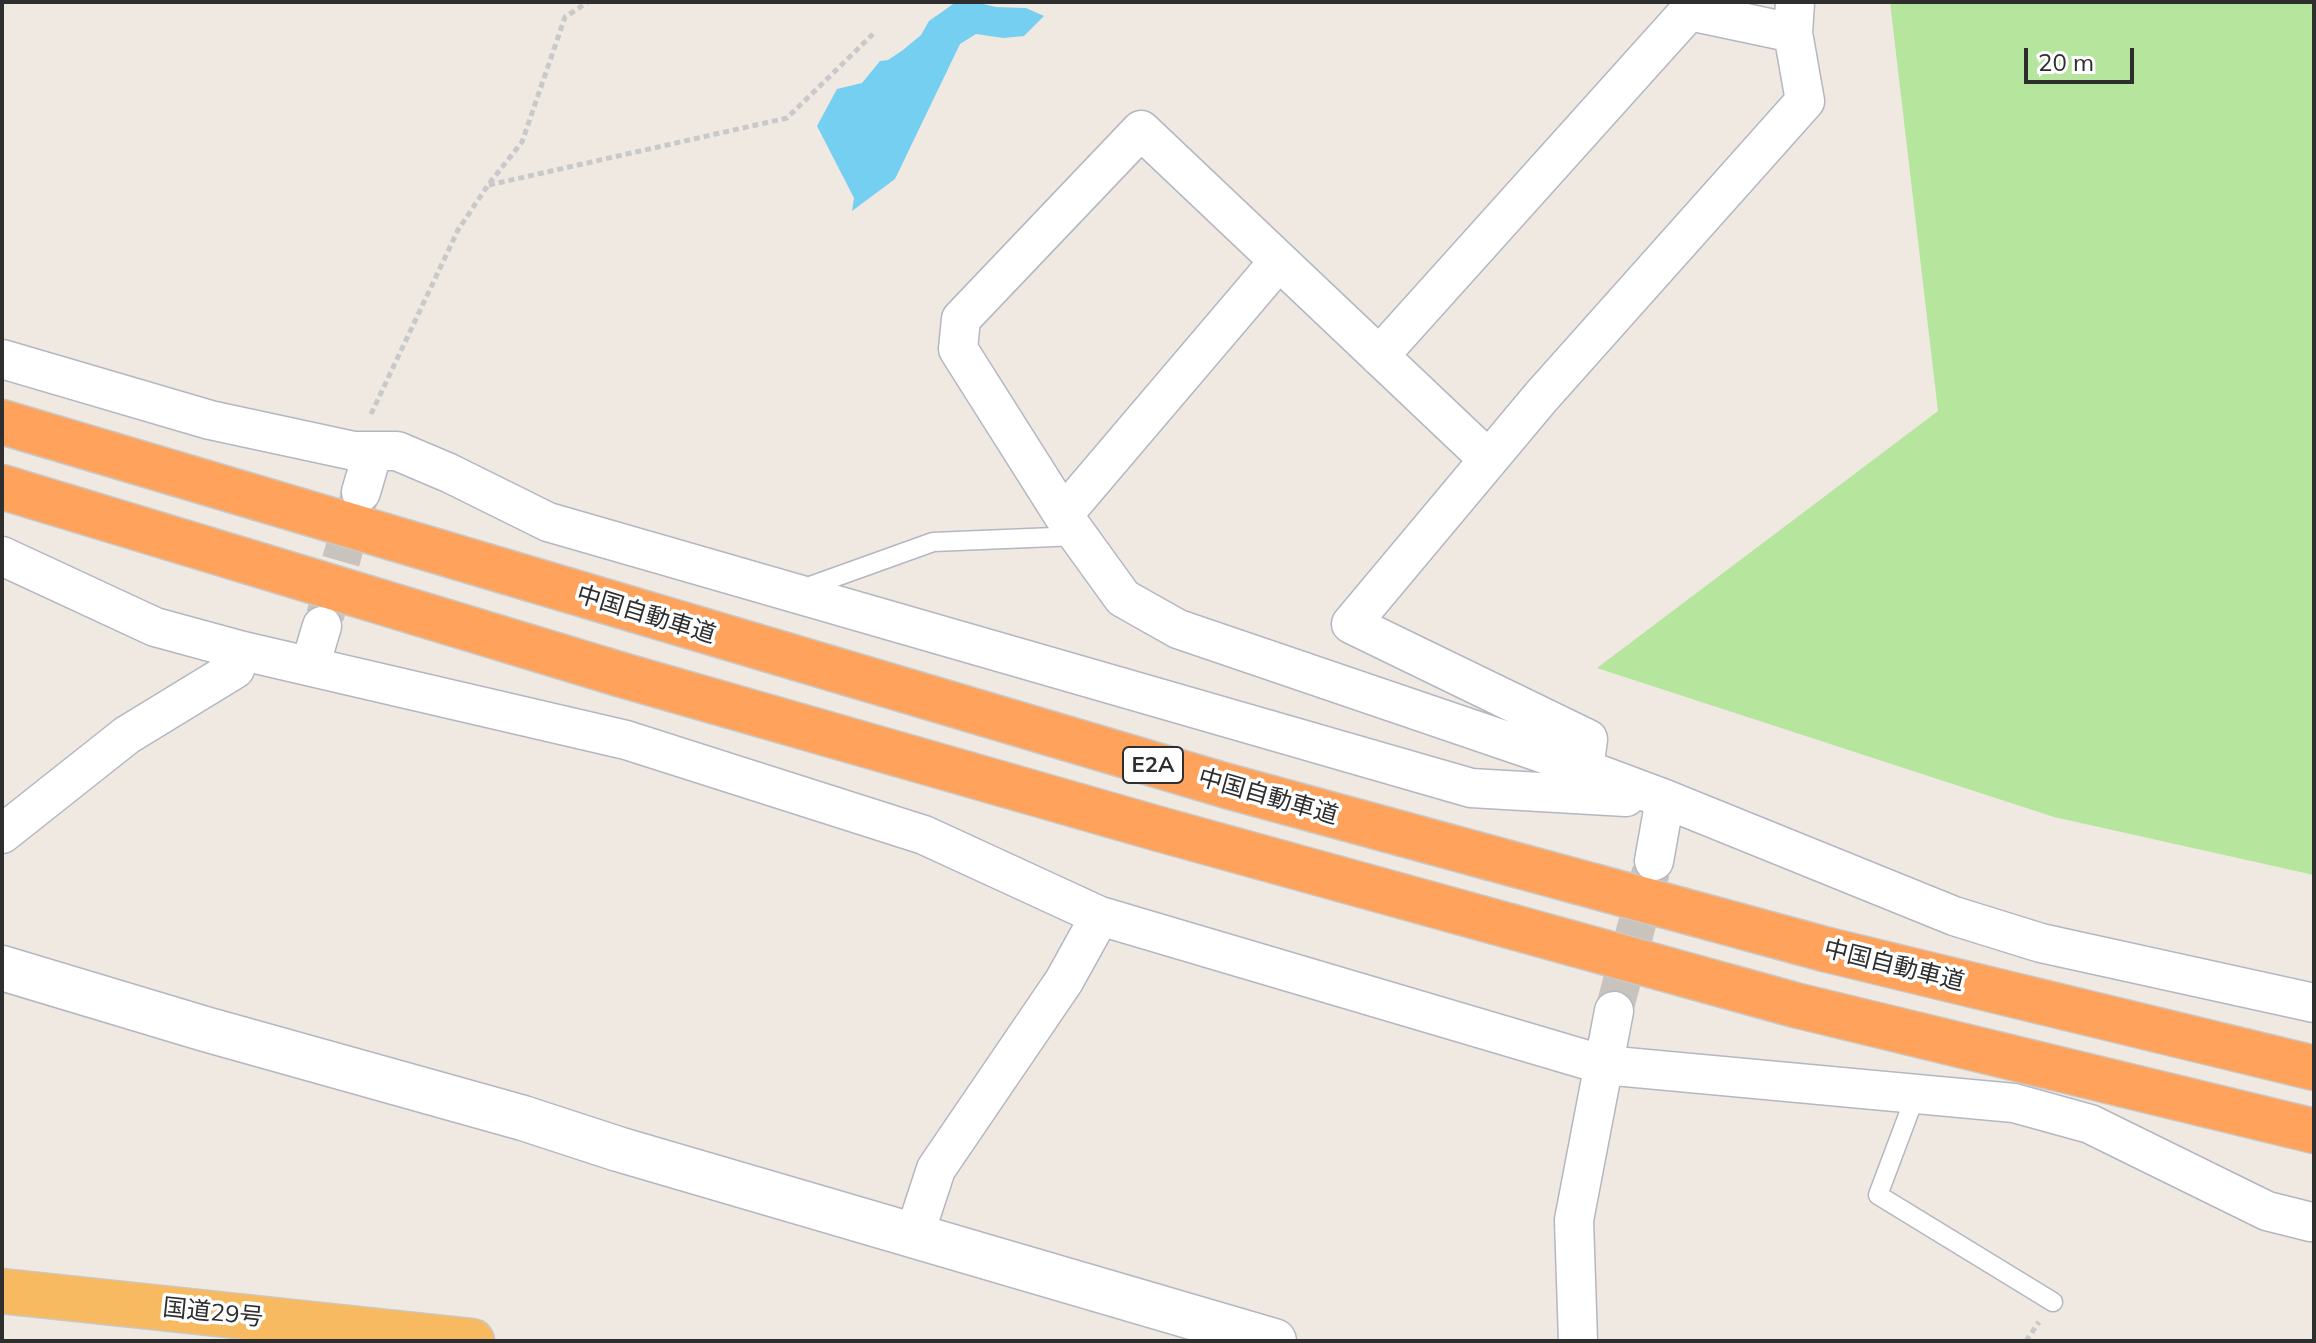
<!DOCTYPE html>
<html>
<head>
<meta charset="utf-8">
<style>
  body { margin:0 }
  #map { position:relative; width:2316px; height:1343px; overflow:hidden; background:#efe9e1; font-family:Mulish,sans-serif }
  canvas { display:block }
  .frame { position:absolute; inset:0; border:4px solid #2e2e2e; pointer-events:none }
  .scale { position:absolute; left:2024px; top:48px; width:110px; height:36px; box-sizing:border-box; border:4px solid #2e2e2e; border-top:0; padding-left:10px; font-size:24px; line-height:28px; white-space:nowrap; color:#2e2e2e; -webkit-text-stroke:6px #fff; paint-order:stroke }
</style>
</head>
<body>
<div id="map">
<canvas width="2316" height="1343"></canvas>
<div class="frame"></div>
<div class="scale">20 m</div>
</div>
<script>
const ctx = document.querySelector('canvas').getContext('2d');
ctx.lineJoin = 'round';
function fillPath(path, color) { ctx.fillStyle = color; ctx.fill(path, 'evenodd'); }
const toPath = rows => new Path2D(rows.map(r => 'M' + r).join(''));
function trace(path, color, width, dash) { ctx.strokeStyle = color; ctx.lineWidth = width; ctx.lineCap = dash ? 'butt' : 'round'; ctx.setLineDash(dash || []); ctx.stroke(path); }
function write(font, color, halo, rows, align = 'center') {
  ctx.font = font + ' Mulish,"Noto Sans JP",sans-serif'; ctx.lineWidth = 7; ctx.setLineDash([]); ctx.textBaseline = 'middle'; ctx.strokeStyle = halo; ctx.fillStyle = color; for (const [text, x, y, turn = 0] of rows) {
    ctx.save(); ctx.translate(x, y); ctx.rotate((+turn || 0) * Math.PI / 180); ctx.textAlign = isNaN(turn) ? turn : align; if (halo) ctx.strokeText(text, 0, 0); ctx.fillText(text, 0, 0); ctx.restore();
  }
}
fillPath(toPath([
  [1890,2,2314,2,2314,875,2054,817,1597,668,1938,411]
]), '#b6e59e');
fillPath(toPath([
  [956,2,974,2,996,7,1026,8,1044,16,1024,36,1003,38,976,34,960,44,895,179,852,211,854,198,817,126,837,89,862,83,880,61,888,60,903,50,921,35,929,21]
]), '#75cff0');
trace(toPath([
  [325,616,359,498],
  [1614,1011,1651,871]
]), '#c8c4bd', 38, [38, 19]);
const service = toPath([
  [802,589,933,542,1078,536],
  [1916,1094,1878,1195,2053,1302]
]);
const minor = toPath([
  [1379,356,1689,11,1793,33],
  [2,359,210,420,354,451,397,451,449,473,548,522,1471,788,1626,797],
  [1488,459,1141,130,961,319,958,349,1063,515,1123,598,1178,629,1539,752,1665,799,1954,916,2041,943,2314,1003],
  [361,492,373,451],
  [1063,515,1279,261],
  [2,556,155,627,243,651,626,740,924,835,1100,916,1604,1065,2014,1103,2090,1124,2267,1211,2311,1222],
  [310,666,322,626],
  [1584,769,1588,739,1351,624,1541,397,1805,101,1793,33,1795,2],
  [2,834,127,735,235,669,243,651],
  [1654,861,1665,799],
  [914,1236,936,1169,1064,981,1100,916],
  [1578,1341,1574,1220,1614,1011]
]);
const tertiary = toPath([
  [2,968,205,1029,523,1118,618,1149,1274,1341]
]);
const trunk = toPath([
  [2,1291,472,1341]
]);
const motorway = toPath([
  [2,422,1227,786,1824,949,2314,1068],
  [2,487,622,675,1159,829,1795,1005,2314,1131]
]);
trace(service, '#b4b7c1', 21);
trace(minor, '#b4b7c1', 41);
trace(tertiary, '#b4b7c1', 47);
trace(trunk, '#c9c9c9', 47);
trace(motorway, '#c9c9c9', 47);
trace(toPath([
  [489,185,787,118,873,34],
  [371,414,458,230,488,185,522,142,565,17,588,2],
  [2026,1341,2039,1322]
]), '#c9c9c9', 5, [6, 4]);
trace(service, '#fff', 18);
trace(minor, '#fff', 38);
trace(tertiary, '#fff', 44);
trace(trunk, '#f8ba60', 44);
trace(motorway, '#ffa35c', 44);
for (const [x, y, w] of [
  [1153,765,60]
]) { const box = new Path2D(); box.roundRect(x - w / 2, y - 18, w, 36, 6); ctx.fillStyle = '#fff'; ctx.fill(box); trace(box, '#2e2e2e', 2); }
write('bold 22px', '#2e2e2e', null, [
  ["E2A",1153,765]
]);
write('24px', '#2e2e2e', '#fff', [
  ["中国自動車道",646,615,17],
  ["中国自動車道",1268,797,16],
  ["中国自動車道",1894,966,14],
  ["国道29号",213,1313,6]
]);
</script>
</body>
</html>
